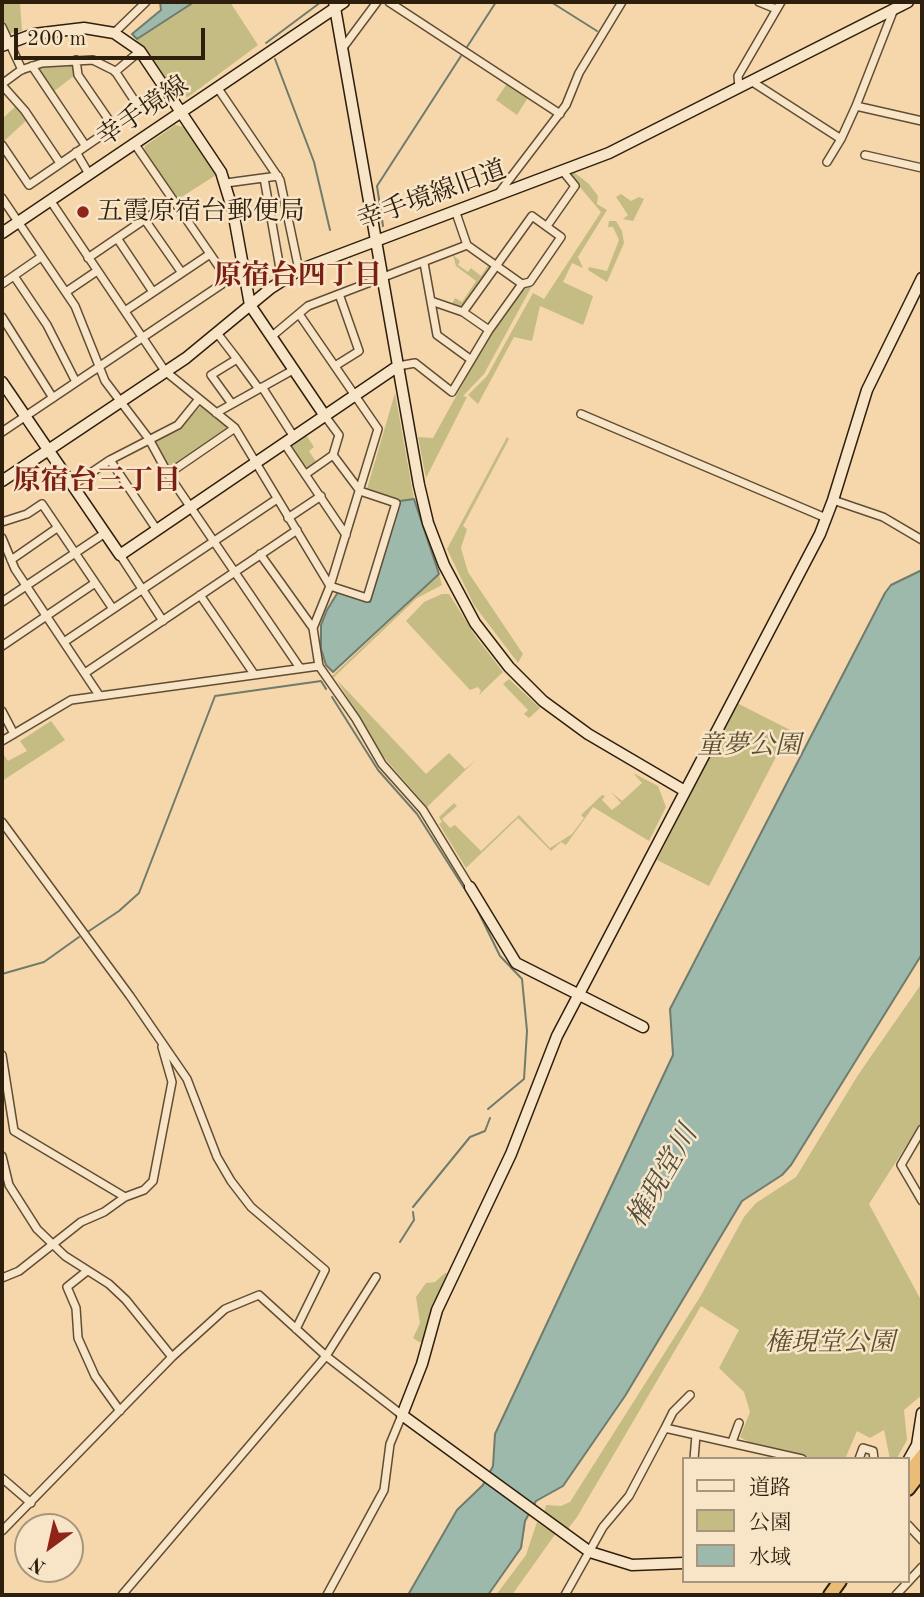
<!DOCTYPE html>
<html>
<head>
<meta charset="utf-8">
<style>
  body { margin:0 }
  #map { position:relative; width:924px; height:1597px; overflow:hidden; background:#f5d7ab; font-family:"Old Standard TT","Noto Serif JP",serif }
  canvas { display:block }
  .frame { position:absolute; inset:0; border:4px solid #2e1f0d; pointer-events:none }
  .legend { position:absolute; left:682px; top:1457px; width:228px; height:126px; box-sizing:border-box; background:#f8e5c8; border:2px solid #a7967d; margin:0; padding:9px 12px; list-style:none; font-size:21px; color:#2e1f0d }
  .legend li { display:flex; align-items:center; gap:14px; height:35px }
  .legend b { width:35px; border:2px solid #a7967d }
  .north { position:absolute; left:14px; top:1513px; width:70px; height:70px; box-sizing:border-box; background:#f8e5c8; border:2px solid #a7967d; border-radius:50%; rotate:213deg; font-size:19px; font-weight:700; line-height:28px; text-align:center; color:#2e1f0d }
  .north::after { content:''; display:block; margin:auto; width:24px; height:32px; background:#8f2418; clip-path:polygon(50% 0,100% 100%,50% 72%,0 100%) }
  .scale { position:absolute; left:14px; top:28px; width:191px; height:32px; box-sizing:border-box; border:4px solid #2e1f0d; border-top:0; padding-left:9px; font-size:21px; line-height:24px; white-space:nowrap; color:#2e1f0d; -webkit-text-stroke:5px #f8e5c8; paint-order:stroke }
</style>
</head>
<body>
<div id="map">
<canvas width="924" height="1597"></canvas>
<div class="frame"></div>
<ul class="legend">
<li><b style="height:9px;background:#f8e5c8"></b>道路</li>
<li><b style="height:19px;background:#c4bc83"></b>公園</li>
<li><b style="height:19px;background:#9cb9ac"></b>水域</li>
</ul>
<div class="north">N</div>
<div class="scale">200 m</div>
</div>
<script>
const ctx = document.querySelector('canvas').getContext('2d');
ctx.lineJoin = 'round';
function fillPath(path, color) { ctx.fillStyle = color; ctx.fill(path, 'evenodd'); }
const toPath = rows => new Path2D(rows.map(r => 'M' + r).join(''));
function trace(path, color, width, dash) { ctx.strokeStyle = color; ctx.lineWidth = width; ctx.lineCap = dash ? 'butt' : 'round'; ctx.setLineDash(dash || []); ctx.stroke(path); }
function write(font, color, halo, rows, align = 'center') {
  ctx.font = font + ' "Old Standard TT","Noto Serif JP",serif'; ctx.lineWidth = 5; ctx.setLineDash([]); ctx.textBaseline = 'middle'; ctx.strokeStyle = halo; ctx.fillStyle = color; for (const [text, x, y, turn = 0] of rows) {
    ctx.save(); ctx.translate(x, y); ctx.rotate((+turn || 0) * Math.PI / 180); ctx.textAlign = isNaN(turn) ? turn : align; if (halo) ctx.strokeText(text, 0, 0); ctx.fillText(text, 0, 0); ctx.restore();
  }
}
fillPath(toPath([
  [2,2,20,2,22,31,7,34,2,19],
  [194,2,230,2,258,45,188,97,176,94,136,40],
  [72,63,75,75,53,92,39,67],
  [508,82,529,96,517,115,496,100],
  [17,105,28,119,3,142,2,119],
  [175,125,184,127,216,175,180,198,176,198,144,151,145,146],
  [568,173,575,173,589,184,598,196,597,204,607,210,578,257,583,268,572,263,563,282,593,296,585,320,583,325,540,306,532,341,514,337,478,404,468,395,487,376,533,293,544,299,601,212],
  [621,194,631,201,639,197,644,199,633,221,623,219,628,215,616,197],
  [609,221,616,221,622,231,624,243,607,282,588,270,589,267,607,271,619,240,613,227,608,227],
  [453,255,460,261,458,265,468,272,471,268,481,276,489,264,491,268,460,309,451,305,455,298,462,302,476,281,456,266],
  [532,286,484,374,463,396,467,397,426,478,418,437,433,438,492,331,522,287],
  [395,393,414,499,400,501,367,489],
  [202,405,228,427,227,432,172,470,167,467,153,444,154,440,181,427],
  [306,435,314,447,309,451,317,463,307,470,290,448],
  [507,437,509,439,463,526,467,529,461,548,468,572,523,654,518,663,474,605,447,549],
  [439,575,442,585,417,598,333,678,332,676],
  [442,594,449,594,476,637,503,672,479,695,481,691,478,687,470,690,406,621,424,602],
  [509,679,540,708,529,718,524,714,528,710,503,684],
  [337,680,426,774,449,753,465,769,476,760,427,807,382,755],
  [737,703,790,730,709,886,657,860],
  [51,721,65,740,2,781,2,752,8,761,27,751,20,741],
  [633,773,658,786,666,807,649,841,593,807,566,845,561,842,551,851,518,818,466,868,439,824,442,822,439,817,454,803,457,806,442,819,450,828,455,825,481,851,519,815,550,848,572,834,584,818,581,815,602,795,605,796,602,800,612,810,621,803,611,792,622,801,642,783],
  [922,983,922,1121,869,1204,922,1302,922,1395,904,1410,907,1440,897,1458,890,1459,884,1430,870,1438,857,1431,845,1459,812,1459,754,1445,740,1437,750,1412,744,1392,719,1368,739,1330,701,1306,577,1517,567,1530,561,1526,512,1595,496,1595,526,1555,537,1522,550,1531,556,1522,544,1513,546,1505,561,1506,570,1502,700,1297,744,1217,756,1203,796,1177,858,1075],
  [445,1273,447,1273,422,1342,419,1342,413,1338,420,1323,416,1297,426,1283,435,1282]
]), '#c4bc83');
const water = toPath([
  [160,2,194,2,137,39,132,34,161,10,160,2],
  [414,499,439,574,333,672,326,665,321,649,321,625,327,610,338,592,370,602,400,501,414,499],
  [922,570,922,954,791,1165,782,1175,742,1201,625,1396,563,1486,536,1501,525,1521,521,1548,488,1595,408,1595,457,1510,483,1485,493,1466,495,1434,673,1055,670,1009,885,593,891,585,922,570]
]);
fillPath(water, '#9cb9ac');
trace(water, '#707b6c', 2);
trace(toPath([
  [551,2,597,31],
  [266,43,321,2],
  [467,47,496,2],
  [275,59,314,162,330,230],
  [383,226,377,186,461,56],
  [332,697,378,770,417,814,464,888],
  [475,905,500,956,522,979,527,1031,524,1079,488,1109],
  [89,931,119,911,139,893,215,696,321,681,326,689],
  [2,974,44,962,79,937],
  [413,1207,470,1137,485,1131,490,1118],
  [400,1242,414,1220,413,1212]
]), '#707b6c', 2);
const street = toPath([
  [389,2,560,114],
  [759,2,776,9],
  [2,27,22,70],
  [114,33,146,2],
  [342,49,377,2],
  [76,60,78,75,113,126],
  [32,66,85,145],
  [115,72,140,51],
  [751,81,841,139,856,106,922,121],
  [2,84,21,70,42,63,93,60,115,71,140,109,29,185,2,145],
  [2,85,25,111,60,163],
  [217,87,280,180,299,270],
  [739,87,738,76,781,2],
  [856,106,894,9],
  [134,143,228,280],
  [76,152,89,174],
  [865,155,922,168],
  [827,162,841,139],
  [264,178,282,280],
  [226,183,278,176],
  [499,193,566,105,579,73,622,2],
  [2,198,75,306,105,381,149,439,168,474,300,668],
  [50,200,165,371,235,428,330,586,367,598,396,503,360,491,333,455,339,435,325,416],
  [455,210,467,245],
  [145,220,182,273],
  [547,226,575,186,562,170],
  [117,238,153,292],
  [88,258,173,200],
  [424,263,437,335,470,359],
  [14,276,47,325,76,382],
  [2,284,41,257],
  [66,292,97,271],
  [431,301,463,312,489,330],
  [125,311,210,254],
  [299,314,378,429,330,586,313,628,319,666,356,719,382,764,423,810,470,887],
  [2,317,53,398],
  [217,333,237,359,211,375,232,404],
  [271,337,308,306,467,245,522,284],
  [237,359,259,389],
  [335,366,359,351,339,294],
  [398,366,415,363,452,392,489,330,522,284,530,282,561,237,532,216,463,312],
  [262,387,294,437],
  [216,413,293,370],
  [581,414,826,518],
  [2,432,228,280,244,276],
  [284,443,346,535],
  [110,460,157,530],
  [168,474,235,428],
  [306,474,333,455],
  [73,485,110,460,178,425,199,399],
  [833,500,883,517,922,540],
  [288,518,321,496],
  [2,522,27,514,42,504,113,609,277,499],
  [2,538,15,569,99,695],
  [260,554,313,628],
  [120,555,163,621],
  [11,560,57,528],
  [200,595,254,674],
  [2,602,105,533],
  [64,642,113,609],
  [2,646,95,583],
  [85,673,297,530],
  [2,711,14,734],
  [2,741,71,700,319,666],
  [2,822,130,996,187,1079,217,1157,231,1181,251,1207,325,1270,296,1329],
  [2,1055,14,1131,125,1197],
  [922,1129,901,1165,922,1201],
  [2,1156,9,1185,37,1229,65,1256,109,1284,126,1300,172,1357],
  [87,1271,67,1287,76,1308,78,1338,95,1376,120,1411],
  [2,1278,19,1271,81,1222,104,1212,125,1197,144,1190,153,1181,172,1082,162,1047],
  [690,1395,673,1412,665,1428,802,1459],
  [732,1442,739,1423],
  [694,1459,696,1435],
  [859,1459,863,1448,873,1451,874,1459],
  [2,1478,31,1503],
  [908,1525,922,1540],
  [2,1531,172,1357,225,1309,259,1295,326,1356,402,1415,390,1444,384,1490,327,1595],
  [122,1595,326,1356,376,1277],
  [565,1595,603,1527,629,1496,665,1428],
  [896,1595,922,1567]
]);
const secondary = toPath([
  [334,2,419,485,428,523,444,565,475,623,509,667,543,701,588,734,685,791],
  [2,46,34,34,84,28,114,33,140,51,221,172,233,211,250,305,325,416],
  [2,233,344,2],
  [2,382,120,555,398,366],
  [2,481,186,358,271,288,299,270,609,153,908,2],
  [470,887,516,963,643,1027],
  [908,1461,917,1445,922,1413],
  [684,1563,632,1565,590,1552,402,1415,422,1364,437,1310,511,1154,557,1036,820,534,833,500,867,390,922,278]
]);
const highway = toPath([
  [908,1474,922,1456],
  [908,1489,922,1471],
  [830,1595,840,1581]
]);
trace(street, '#604d34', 10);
trace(secondary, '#2e1f0d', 13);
trace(highway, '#2e1f0d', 16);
trace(street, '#f8e5c8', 7);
trace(secondary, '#f8e5c8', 10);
trace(highway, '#eabc76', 12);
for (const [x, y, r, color] of [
  [83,212,7,"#8f2418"]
]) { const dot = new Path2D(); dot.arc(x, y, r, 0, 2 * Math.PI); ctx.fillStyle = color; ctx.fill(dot); trace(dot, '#f8e5c8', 2.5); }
write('26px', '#2e1f0d', '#f8e5c8', [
  ["幸手境線",143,112,-34],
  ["幸手境線旧道",432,196,-20]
]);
write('26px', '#2e1f0d', '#f8e5c8', [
  ["五霞原宿台郵便局",97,212]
], 'left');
write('italic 26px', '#5b4e30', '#f8e5c8', [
  ["童夢公園",749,746],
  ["権現堂公園",830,1343]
]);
write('bold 28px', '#7a1f14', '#f8e5c8', [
  ["原宿台四丁目",298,277],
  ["原宿台三丁目",97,482]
]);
write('italic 28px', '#4f4d3d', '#f8e5c8', [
  ["権現堂川",663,1177,-60]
]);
</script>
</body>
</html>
